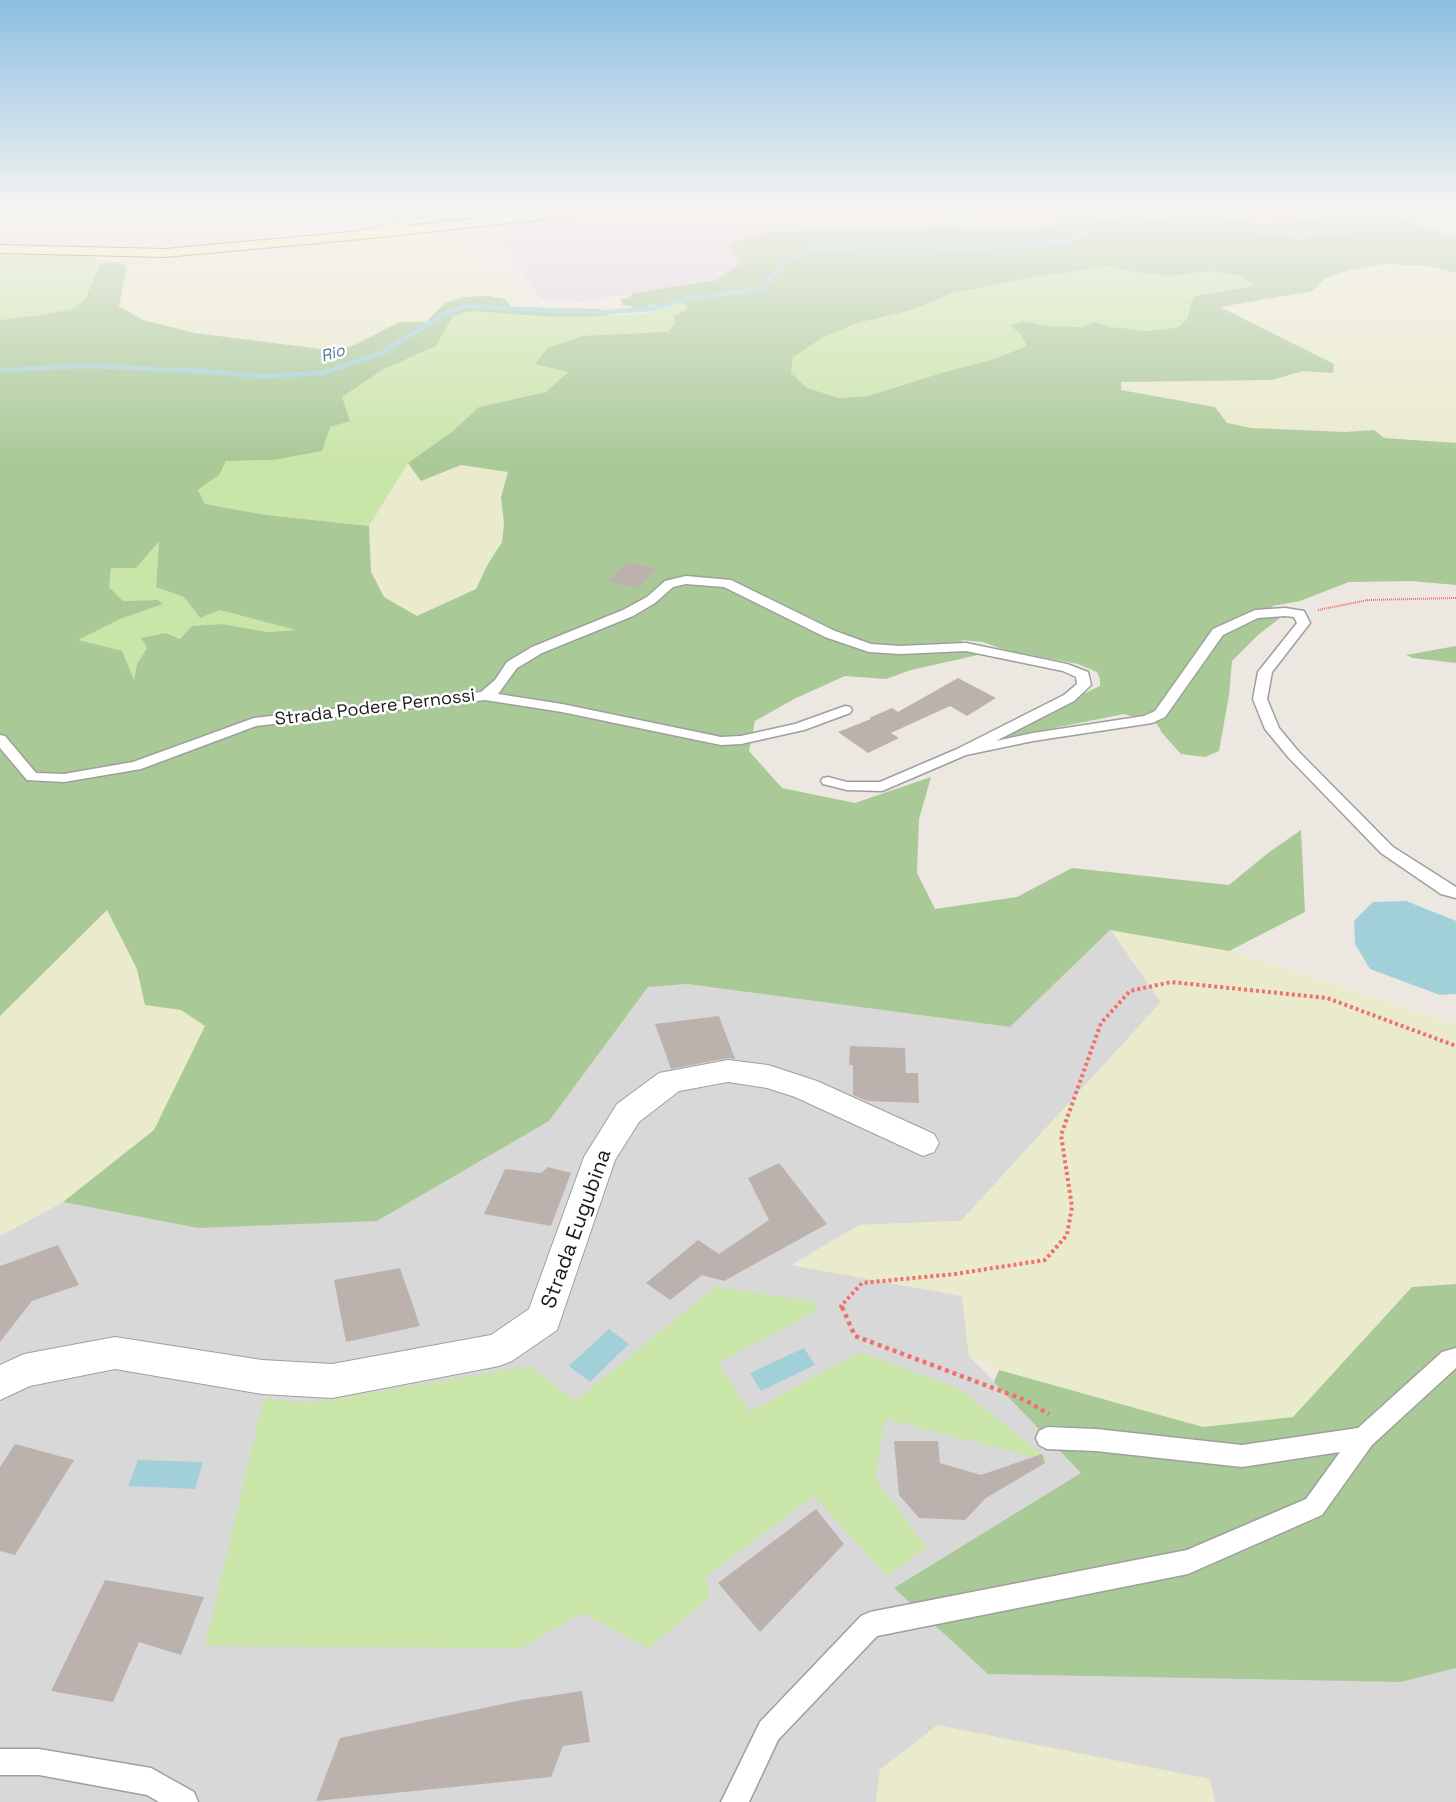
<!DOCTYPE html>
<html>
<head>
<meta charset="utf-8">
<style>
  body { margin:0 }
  canvas { display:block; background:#ece7e0 }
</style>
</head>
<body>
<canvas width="1456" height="1802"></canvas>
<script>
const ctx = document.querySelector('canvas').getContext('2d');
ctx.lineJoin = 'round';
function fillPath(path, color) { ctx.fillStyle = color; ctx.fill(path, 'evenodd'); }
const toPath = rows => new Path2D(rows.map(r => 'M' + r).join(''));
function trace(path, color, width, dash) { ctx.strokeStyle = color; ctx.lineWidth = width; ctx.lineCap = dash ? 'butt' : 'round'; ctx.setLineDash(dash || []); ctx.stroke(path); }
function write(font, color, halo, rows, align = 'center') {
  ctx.font = font + ' "Space Grotesk",sans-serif'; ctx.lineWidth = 5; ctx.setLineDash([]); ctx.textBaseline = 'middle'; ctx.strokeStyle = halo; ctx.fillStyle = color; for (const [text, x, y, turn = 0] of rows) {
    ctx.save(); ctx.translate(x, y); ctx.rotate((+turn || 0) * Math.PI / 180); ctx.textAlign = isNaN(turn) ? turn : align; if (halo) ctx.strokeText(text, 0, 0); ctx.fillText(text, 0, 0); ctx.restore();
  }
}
fillPath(toPath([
  [1110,929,1161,1002,961,1221,859,1225,792,1265,962,1296,969,1356,1082,1473,894,1588,1401,1682,1456,1668,1456,1802,1215,1802,1210,1779,880,1769,876,1802,0,1802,0,1236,63,1202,198,1228,549,1121,648,987,687,984,1010,1027]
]), '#d9d8d8');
fillPath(toPath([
  [601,209,941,209,946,225,903,231,857,228,770,232,726,245,742,263,716,280,580,302,541,299,488,222],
  [976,209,1066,209,1057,226,1000,230],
  [1182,209,1303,209,1321,216,1316,221,1259,224]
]), '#e5d3e3');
fillPath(toPath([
  [459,226,483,270,521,289,525,302,543,308,510,307,505,299,488,296,463,297,445,303,426,322,399,322,359,343,337,351,194,333,143,320,119,306,127,266,135,258,291,253,320,241],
  [1383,264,1428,266,1456,273,1456,443,1384,438,1374,430,1345,432,1251,428,1227,423,1215,407,1121,390,1121,382,1272,380,1303,371,1333,373,1334,364,1219,307,1312,291,1325,279,1349,270],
  [408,463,421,481,461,465,508,472,501,497,504,523,502,542,488,564,476,589,417,616,384,597,371,572,369,526],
  [107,910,137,969,145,1005,181,1010,205,1026,154,1130,63,1202,0,1236,0,1016],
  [1110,929,1231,951,1456,1024,1456,1284,1412,1287,1294,1417,1203,1427,999,1370,969,1356,962,1296,791,1265,859,1225,961,1221,1161,1002],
  [937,1725,1210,1779,1215,1802,876,1802,880,1770]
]), '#eaeacc');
fillPath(toPath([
  [12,209,173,209,168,219,16,211],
  [0,252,93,257,101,263,84,301,72,309,41,315,0,320],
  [1109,266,1142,273,1171,276,1210,271,1243,276,1254,286,1194,296,1190,305,1188,318,1179,327,1148,331,1112,327,1094,322,1081,327,1046,326,1023,321,1010,325,1021,335,1027,346,994,359,941,373,868,396,839,398,807,388,791,373,793,357,827,335,858,323,911,310,954,293,1022,279],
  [680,303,687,305,687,310,675,319,675,324,668,332,569,372,546,392,479,407,453,431,408,463,369,526,266,515,205,504,198,491,219,475,226,461,273,460,330,427,342,397,382,370,436,346,453,316,470,311,552,317,645,314,658,309,661,304],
  [159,540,156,587,184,597,200,618,220,610,298,630,268,632,221,624,192,626,180,639,166,633,141,639,147,648,137,664,134,681,77,640,120,619,163,604,158,600,123,601,109,587,111,567],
  [715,1287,813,1301,818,1310,718,1363,750,1412,860,1352,960,1389,1050,1461,885,1419,875,1478,927,1548,887,1576,814,1496,706,1576,709,1598,648,1648,582,1613,522,1648,205,1646,264,1398,310,1403,530,1366,575,1401]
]), '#cae5a8');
fillPath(toPath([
  [1066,209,1182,209,1259,224,1316,221,1321,216,1303,209,1381,209,1411,222,1456,238,1456,273,1428,266,1383,264,1349,270,1325,279,1312,291,1220,307,1334,364,1333,373,1303,371,1272,380,1121,382,1121,390,1215,407,1227,423,1251,428,1345,432,1374,430,1384,438,1456,443,1456,585,1411,581,1349,582,1300,601,1272,606,1280,618,1258,635,1232,661,1229,695,1219,751,1205,757,1181,754,1162,733,1157,724,1124,714,994,740,988,737,1100,686,1100,679,1097,672,1078,664,1005,650,983,642,961,640,978,655,911,670,886,679,845,676,794,699,755,721,749,751,782,788,855,803,931,777,919,819,917,873,935,909,1017,897,1072,868,1229,885,1268,853,1301,830,1305,912,1229,951,1110,930,1010,1027,687,984,648,987,549,1121,377,1221,198,1228,63,1202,154,1130,205,1026,181,1010,145,1005,137,969,107,910,0,1016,0,320,41,315,72,309,84,301,101,263,117,262,127,266,119,306,143,320,195,333,337,351,359,343,399,322,426,322,445,303,463,297,488,296,505,299,511,307,600,309,609,316,552,317,470,311,453,316,436,346,382,370,342,397,350,421,330,427,322,451,273,460,226,461,219,475,198,490,205,504,266,515,369,526,371,572,384,597,417,616,476,589,488,564,502,542,504,523,501,497,508,472,461,465,421,481,408,463,453,431,479,407,546,392,568,372,535,364,548,348,582,336,668,332,675,324,674,315,687,310,687,305,680,303,652,305,643,309,632,308,631,306,622,305,621,299,629,298,630,296,634,293,716,280,741,263,728,244,770,232,857,228,903,231,946,225,1000,230,1057,226],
  [1108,266,1142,273,1171,276,1210,271,1243,276,1254,286,1194,296,1190,305,1188,318,1179,327,1148,331,1112,327,1094,322,1081,327,1046,326,1023,321,1010,325,1021,335,1027,346,994,359,941,373,868,396,839,398,807,388,791,373,793,357,827,335,858,323,911,310,954,293,1022,279],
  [159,541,156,587,184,597,200,618,220,610,296,630,268,632,221,624,192,626,180,639,166,633,141,638,147,648,137,664,134,680,122,651,78,640,120,619,163,604,158,600,123,601,109,587,111,568,136,568],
  [1456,646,1456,663,1413,658,1406,655],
  [1456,1284,1456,1668,1401,1682,988,1674,894,1588,1081,1473,994,1382,999,1370,1203,1427,1293,1417,1412,1287]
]), '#a9c997');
fillPath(toPath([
  [1406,901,1456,921,1456,994,1440,995,1370,969,1355,944,1354,921,1373,902],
  [609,1329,629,1344,590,1382,569,1366],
  [804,1348,815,1365,761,1391,750,1373],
  [138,1460,203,1462,195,1489,128,1486]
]), '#a2d0d8');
trace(toPath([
  [0,370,85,366,184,370,263,376,323,373,382,353,444,314,465,306,594,313,651,309,684,299,762,289,785,262,818,248,897,245,970,248,1061,242,1086,234,1099,218,1134,214,1298,236,1368,229,1439,209]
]), '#a2d0d8', 4.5);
fillPath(toPath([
  [627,562,657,569,638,588,607,581],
  [958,678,996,698,967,716,950,706,891,733,899,738,868,753,838,732,871,719,869,718,892,708,898,712],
  [719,1016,735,1059,728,1058,671,1069,655,1024],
  [850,1046,905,1048,906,1073,918,1073,919,1103,867,1101,853,1095,853,1065,849,1065],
  [779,1163,827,1224,724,1281,702,1275,670,1300,646,1283,698,1240,719,1254,769,1220,748,1178],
  [548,1167,571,1173,551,1226,484,1214,505,1169,541,1173],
  [58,1245,79,1285,32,1301,0,1342,0,1266],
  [400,1268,420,1326,346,1342,334,1280],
  [894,1441,938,1441,940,1463,981,1475,1042,1454,1045,1463,986,1498,965,1520,919,1518,899,1495],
  [15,1444,74,1460,15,1555,0,1551,0,1467],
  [816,1509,844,1544,760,1632,718,1583],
  [105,1580,204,1597,181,1655,139,1642,113,1702,51,1691],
  [582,1691,590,1742,563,1746,551,1777,316,1801,340,1738,522,1700]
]), '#bcb2ad');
const lane = toPath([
  [444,209,452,209,455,214,531,212,535,214,531,216,453,218,449,217,354,236,350,234,354,232,442,214,445,212,444,209],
  [686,576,731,580,835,631,871,644,900,646,966,643,1067,664,1088,672,1091,685,1074,701,996,741,1033,733,1144,716,1155,711,1213,629,1255,610,1285,608,1304,611,1310,623,1272,672,1267,699,1279,728,1299,752,1393,847,1456,887,1456,898,1441,894,1381,853,1289,758,1265,729,1253,699,1258,672,1297,623,1294,617,1285,616,1258,618,1223,635,1165,717,1152,723,1033,741,966,755,882,791,847,790,823,784,821,781,823,778,828,777,847,782,880,782,957,749,1064,695,1077,684,1076,677,1063,671,966,651,900,654,869,652,825,637,724,587,686,584,673,587,655,603,633,616,542,653,517,668,498,694,562,704,721,737,741,736,795,724,845,706,850,707,852,710,850,713,804,730,741,744,721,745,562,712,485,700,256,726,141,769,64,782,27,780,0,748,0,735,5,736,36,773,64,774,133,762,254,718,481,692,495,680,507,662,532,647,623,610,647,597,665,581,686,576],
  [1456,1348,1456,1368,1372,1445,1322,1515,1188,1574,877,1636,778,1740,749,1802,721,1802,760,1722,861,1616,870,1612,1187,1550,1306,1499,1340,1452,1242,1467,1096,1451,1047,1449,1039,1445,1036,1438,1039,1431,1047,1427,1096,1429,1242,1445,1358,1428,1442,1352,1456,1348],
  [0,1749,39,1749,151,1768,194,1792,198,1802,159,1802,147,1795,39,1775,0,1775,0,1749]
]);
const street = toPath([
  [728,1060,768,1065,817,1081,934,1134,939,1143,934,1152,923,1156,795,1097,767,1088,728,1082,679,1091,639,1122,615,1160,557,1330,512,1361,499,1366,332,1398,262,1394,115,1369,30,1386,0,1400,0,1365,24,1354,115,1337,262,1360,332,1364,491,1335,529,1309,584,1157,617,1104,659,1073,728,1060]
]);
const secondary = toPath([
  [564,209,608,209,601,213,362,239,165,257,0,253,0,245,165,249,362,231,564,209]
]);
trace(lane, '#9f9f9f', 3);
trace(street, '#9f9f9f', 2);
trace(secondary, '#666a0a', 2);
trace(toPath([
  [1318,610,1368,600,1456,598]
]), '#f2706b', 2, [1, 1]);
trace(toPath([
  [842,1308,841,1306,862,1283,955,1274,1045,1260,1067,1235,1072,1207,1061,1135,1101,1023,1130,991,1171,982,1327,998,1456,1046]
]), '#f2706b', 4, [3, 3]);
trace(toPath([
  [842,1307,855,1336,1025,1400,1049,1414]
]), '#f2706b', 4.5, [4, 4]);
fillPath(lane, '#fff');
fillPath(street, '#fff');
fillPath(secondary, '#f5f4b5');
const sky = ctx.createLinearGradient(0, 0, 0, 461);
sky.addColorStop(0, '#8cbfe2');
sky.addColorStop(0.45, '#f6f4f1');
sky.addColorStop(1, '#f6f4f100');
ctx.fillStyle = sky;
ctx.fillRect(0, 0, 1456, 461);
write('italic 16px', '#4a7a9d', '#fff', [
  ["Rio",333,354,-17]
]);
write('18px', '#1b1b1b', '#fff', [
  ["Strada Podere Pernossi",375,708,-7]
]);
write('21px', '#1b1b1b', '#fff', [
  ["Strada Eugubina",577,1229,-70]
]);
</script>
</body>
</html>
